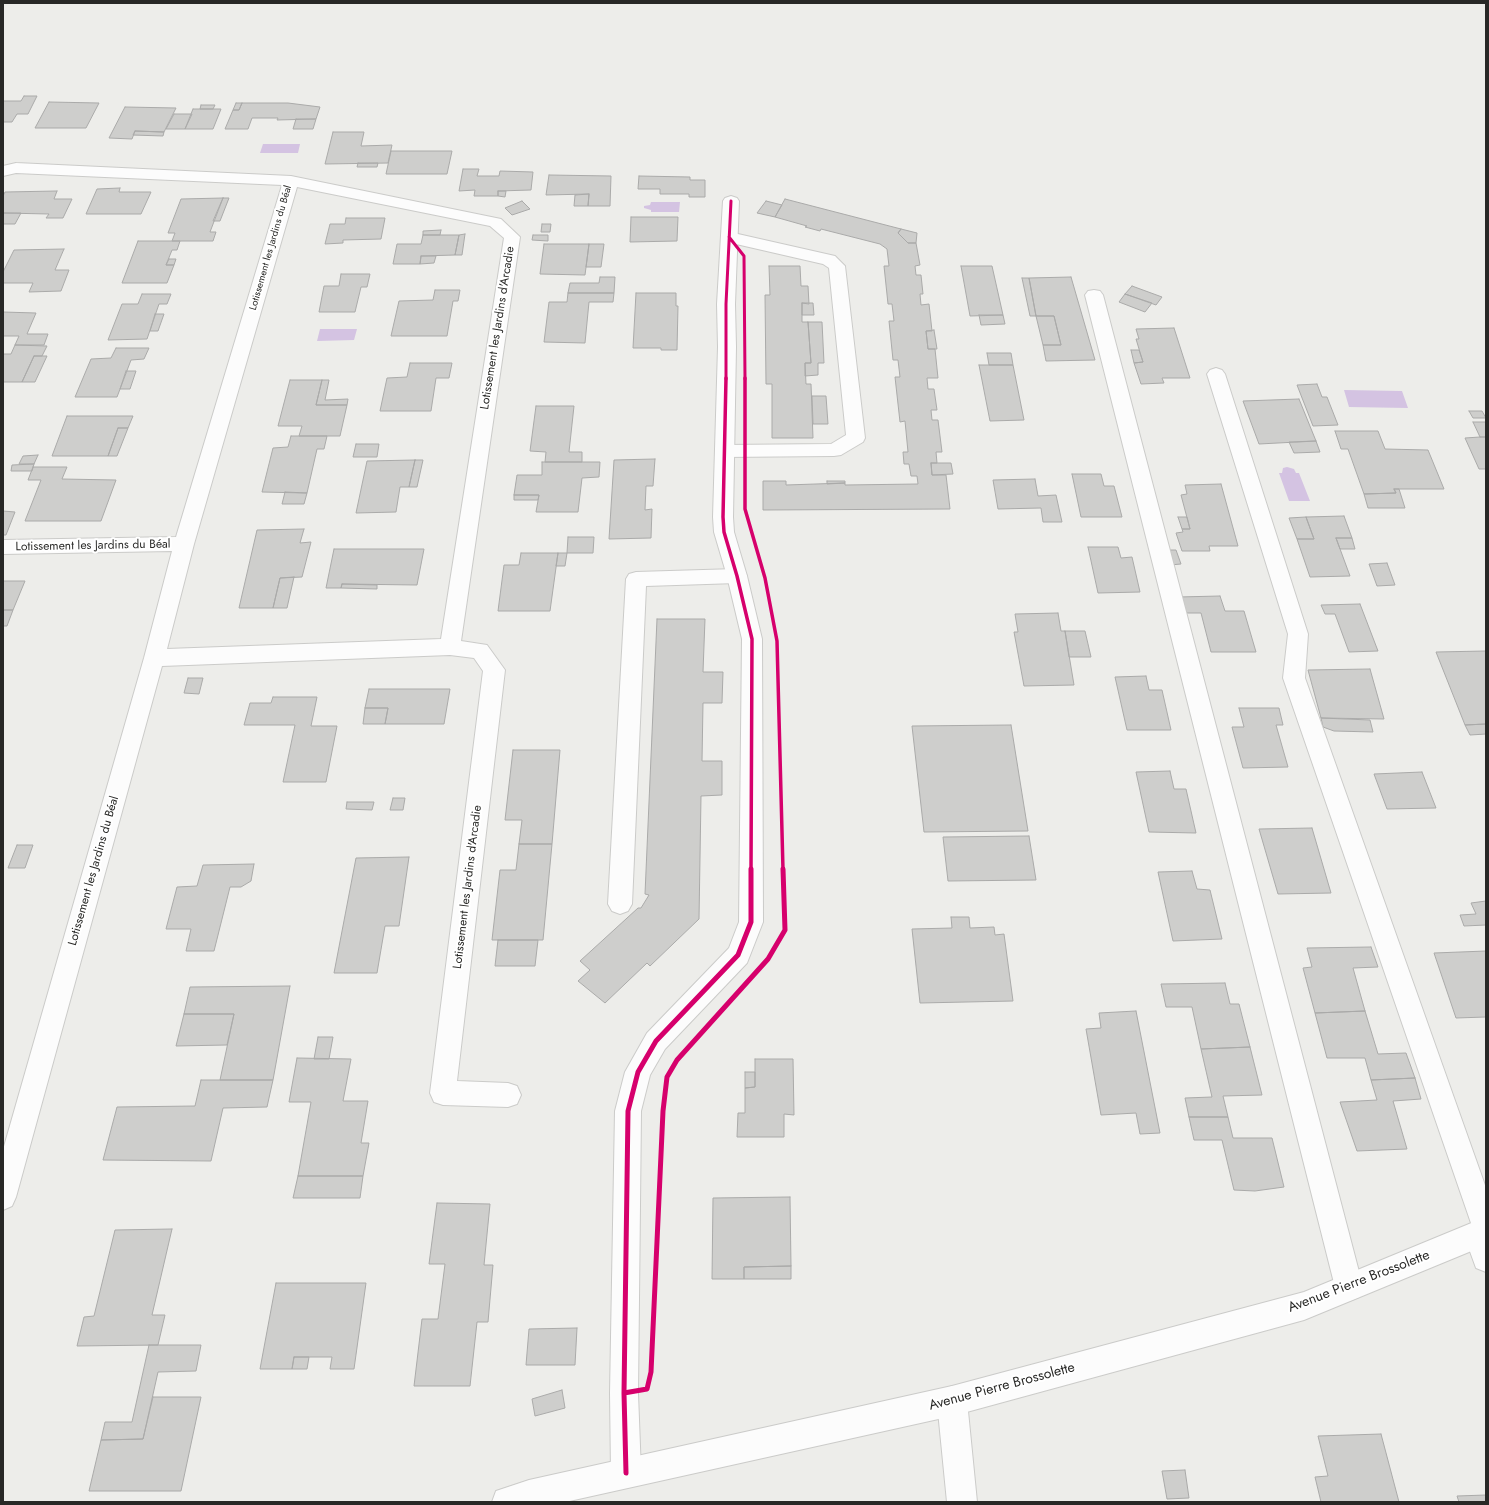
<!DOCTYPE html>
<html>
<head>
<meta charset="utf-8">
<style>
  body { margin:0 }
  #map { position:relative; width:1489px; height:1505px; overflow:hidden; background:#ededea; font-family:Jost,sans-serif }
  canvas { display:block }
  .frame { position:absolute; inset:0; border:4px solid #282826; pointer-events:none }
</style>
</head>
<body>
<div id="map">
<canvas width="1489" height="1505"></canvas>
<div class="frame"></div>
</div>
<script>
const ctx = document.querySelector('canvas').getContext('2d');
ctx.lineJoin = 'round';
function fillPath(path, color) { ctx.fillStyle = color; ctx.fill(path, 'evenodd'); }
const toPath = rows => new Path2D(rows.map(r => 'M' + r).join(''));
function trace(path, color, width, dash) { ctx.strokeStyle = color; ctx.lineWidth = width; ctx.lineCap = dash ? 'butt' : 'round'; ctx.setLineDash(dash || []); ctx.stroke(path); }
function write(font, color, halo, rows, align = 'center') {
  ctx.font = font + ' Jost,sans-serif'; ctx.lineWidth = 4; ctx.setLineDash([]); ctx.textBaseline = 'middle'; ctx.strokeStyle = halo; ctx.fillStyle = color; for (const [text, x, y, turn = 0] of rows) {
    ctx.save(); ctx.translate(x, y); ctx.rotate((+turn || 0) * Math.PI / 180); ctx.textAlign = isNaN(turn) ? turn : align; if (halo) ctx.strokeText(text, 0, 0); ctx.fillText(text, 0, 0); ctx.restore();
  }
}
fillPath(toPath([
  [263,144,300,144,298,153,260,153],
  [651,202,680,202,679,212,651,212,651,210,644,208,644,206,650,205],
  [320,329,357,329,354,340,317,341],
  [1344,390,1402,391,1408,408,1349,407],
  [1287,467,1294,469,1296,473,1299,473,1310,501,1289,501,1279,473,1282,473,1283,468]
]), '#d4c3e2');
const building = toPath([
  [24,96,37,96,28,114,17,114,12,122,3,122,3,101,21,101,24,96],
  [49,102,99,103,86,128,35,128,49,102],
  [236,103,242,103,239,110,233,110,236,103],
  [242,103,288,103,320,107,316,119,277,120,278,118,252,118,248,129,225,129,233,110,239,110,242,103],
  [201,105,215,105,213,109,200,109,201,105],
  [125,107,176,108,164,132,135,131,132,139,109,138,125,107],
  [193,109,221,109,213,129,185,129,193,109],
  [174,114,192,114,185,129,166,129,174,114],
  [296,119,316,119,313,129,293,129,296,119],
  [135,131,164,132,163,136,133,135,135,131],
  [333,132,364,132,361,146,392,145,388,163,325,164,333,132],
  [391,151,452,151,447,174,386,174,391,151],
  [358,163,378,163,377,167,357,167,358,163],
  [463,169,479,169,477,176,499,176,500,171,533,172,531,190,498,191,498,196,474,196,475,190,459,191,463,169],
  [549,175,611,176,610,206,588,206,589,194,546,195,549,175],
  [639,176,690,177,690,180,705,180,705,197,689,197,689,194,660,194,660,189,638,189,639,176],
  [120,188,119,192,151,192,141,214,86,214,97,189,120,188],
  [57,191,54,199,72,199,63,218,46,218,49,214,3,213,3,196,5,192,57,191],
  [498,191,506,191,505,197,498,196,498,191],
  [589,194,588,206,574,206,575,195,589,194],
  [223,198,210,232,216,232,213,241,172,241,175,233,168,233,181,199,223,198],
  [223,198,229,198,220,221,213,221,223,198],
  [785,199,901,229,898,233,908,243,916,243,920,265,915,266,916,275,921,275,923,294,920,294,921,305,929,304,932,331,926,331,928,349,935,349,938,378,927,378,928,389,934,389,937,410,931,410,932,420,938,420,942,452,936,452,937,463,931,463,932,475,946,475,950,509,763,510,763,481,786,481,786,485,845,483,845,485,918,484,917,476,911,476,909,464,904,464,903,452,908,452,905,421,900,422,895,377,900,377,898,360,893,360,889,321,894,321,892,304,888,304,884,266,889,266,887,249,880,244,821,229,820,231,805,227,807,226,775,217,785,199],
  [522,201,530,209,512,215,505,208,522,201],
  [766,201,782,205,775,217,757,213,766,201],
  [3,213,21,213,15,224,3,224,3,213],
  [631,217,678,217,677,241,630,242,631,217],
  [346,218,385,218,381,239,343,240,343,243,325,244,330,224,345,224,346,218],
  [542,224,551,224,550,232,541,232,542,224],
  [901,229,917,233,916,243,908,243,898,233,901,229],
  [441,230,440,235,423,235,423,231,441,230],
  [465,234,462,255,455,255,459,235,465,234],
  [423,235,459,235,455,255,421,256,420,264,393,264,397,244,421,244,423,235],
  [533,235,548,235,548,241,532,240,533,235],
  [138,241,180,241,177,250,172,250,166,265,174,265,167,283,122,283,138,241],
  [544,244,589,244,585,275,540,274,544,244],
  [589,244,604,244,601,267,586,267,589,244],
  [64,249,55,270,69,270,61,291,29,292,33,283,3,283,3,272,14,250,64,249],
  [421,256,436,256,434,263,420,264,421,256],
  [169,259,176,259,174,265,166,265,169,259],
  [769,266,800,266,801,286,808,286,809,304,802,303,802,322,808,322,811,363,805,363,806,384,811,384,813,438,772,438,772,384,766,384,765,295,770,295,769,266],
  [961,266,992,266,1003,315,970,316,961,266],
  [341,274,370,274,367,287,361,287,355,312,319,312,324,286,339,286,341,274],
  [600,277,615,277,614,293,568,293,570,283,599,283,600,277],
  [1071,277,1095,360,1046,361,1043,345,1061,345,1054,316,1036,316,1029,278,1071,277],
  [1022,278,1029,278,1036,316,1030,316,1022,278],
  [1132,286,1162,297,1156,305,1125,294,1132,286],
  [435,290,460,290,458,301,453,301,447,336,391,336,399,301,433,300,435,290],
  [568,293,614,293,613,302,589,302,585,343,544,342,549,302,567,302,568,293],
  [636,293,676,293,676,306,678,306,677,350,661,350,661,348,633,348,636,293],
  [142,294,171,294,167,304,159,304,147,339,108,340,122,304,138,304,142,294],
  [1125,294,1152,303,1145,312,1119,302,1125,294],
  [802,303,813,303,814,315,802,315,802,303],
  [3,312,36,313,27,334,48,334,44,345,15,345,19,336,3,336,3,312],
  [155,314,164,314,158,331,150,331,155,314],
  [979,315,1003,315,1005,324,981,325,979,315],
  [1036,316,1054,316,1061,345,1043,345,1036,316],
  [808,322,822,322,824,363,818,363,818,375,805,376,805,363,811,363,808,322],
  [1174,328,1190,378,1162,378,1164,383,1141,384,1134,363,1143,362,1136,339,1139,339,1136,329,1174,328],
  [934,330,937,349,928,349,926,331,934,330],
  [15,345,47,346,42,356,34,356,22,382,3,382,3,354,11,354,15,345],
  [116,348,149,348,144,359,131,360,117,397,75,397,91,359,111,358,116,348],
  [1131,350,1139,350,1143,362,1134,363,1131,350],
  [987,353,1011,353,1013,365,989,365,987,353],
  [34,356,47,356,35,382,22,382,34,356],
  [410,363,452,363,449,378,436,378,431,411,380,411,387,378,407,377,410,363],
  [979,365,1013,365,1024,420,990,421,979,365],
  [126,371,136,371,130,389,120,389,126,371],
  [290,380,322,380,316,405,347,405,340,436,299,436,302,426,278,426,290,380],
  [322,380,329,380,325,400,348,399,347,405,316,405,322,380],
  [1317,384,1322,397,1327,397,1338,425,1313,426,1297,385,1317,384],
  [812,396,826,396,828,424,813,424,812,396],
  [1299,399,1316,441,1259,444,1243,401,1299,399],
  [536,406,574,406,569,452,582,452,582,462,545,462,546,452,530,451,536,406],
  [1469,411,1482,411,1486,418,1473,418,1469,411],
  [67,416,133,416,128,428,118,428,108,456,52,456,67,416],
  [1473,422,1486,422,1486,437,1480,437,1473,422],
  [118,428,128,428,117,456,108,456,118,428],
  [1335,431,1378,431,1385,449,1428,450,1444,489,1394,489,1396,493,1364,494,1348,449,1341,449,1335,431],
  [291,436,327,436,324,449,317,449,307,493,262,492,273,448,288,447,291,436],
  [1480,437,1486,437,1486,469,1479,469,1465,438,1480,437],
  [1316,441,1320,452,1294,453,1289,442,1316,441],
  [356,444,379,444,377,457,353,457,356,444],
  [38,455,34,464,19,464,23,456,38,455],
  [655,459,653,486,646,486,645,510,652,509,651,538,609,539,614,460,655,459],
  [415,460,423,460,417,487,409,487,415,460],
  [415,460,409,487,400,487,396,512,356,513,367,461,415,460],
  [542,462,600,462,599,477,582,478,578,512,536,512,539,495,514,495,517,475,542,475,542,462],
  [931,463,951,463,953,474,932,475,931,463],
  [34,464,32,471,11,471,12,465,34,464],
  [33,467,67,467,62,479,116,480,101,521,25,521,41,480,28,480,33,467],
  [1072,474,1101,474,1104,486,1114,486,1122,517,1081,517,1072,474],
  [1035,479,1038,496,1056,495,1062,522,1043,522,1041,508,998,509,993,480,1035,479],
  [827,481,845,481,845,483,827,484,827,481],
  [1221,484,1238,546,1209,546,1210,551,1182,551,1176,533,1183,532,1182,529,1190,529,1181,495,1187,494,1185,485,1221,484],
  [1394,489,1399,489,1405,508,1368,508,1364,494,1396,493,1394,489],
  [285,492,307,493,304,504,282,504,285,492],
  [514,495,539,495,538,500,514,500,514,495],
  [3,511,15,512,6,535,3,535,3,511],
  [1344,516,1352,538,1336,538,1350,576,1310,577,1297,539,1314,539,1306,517,1344,516],
  [1178,517,1187,517,1190,529,1182,529,1178,517],
  [1306,517,1314,539,1297,539,1289,518,1306,517],
  [304,529,300,543,311,542,302,577,280,578,273,608,239,608,257,530,304,529],
  [568,537,594,537,593,553,567,553,568,537],
  [1336,538,1352,538,1355,549,1340,549,1336,538],
  [1088,547,1118,547,1121,558,1132,557,1140,592,1098,593,1088,547],
  [334,549,424,549,417,585,342,584,341,588,326,588,334,549],
  [1166,550,1176,550,1181,564,1170,565,1166,550],
  [521,553,558,553,550,611,498,611,504,565,519,565,521,553],
  [558,553,567,553,565,566,556,566,558,553],
  [1387,563,1395,585,1377,586,1369,564,1387,563],
  [294,577,287,608,273,608,280,578,294,577],
  [3,581,25,581,13,610,3,610,3,581],
  [342,584,377,585,377,589,341,588,342,584],
  [1220,596,1225,611,1244,611,1256,652,1211,652,1201,613,1183,613,1178,597,1220,596],
  [1360,604,1378,651,1349,652,1335,614,1325,614,1321,605,1360,604],
  [3,610,13,610,7,626,3,626,3,610],
  [1058,613,1061,631,1065,631,1074,685,1024,686,1014,632,1018,632,1015,614,1058,613],
  [657,619,705,619,703,672,723,672,722,703,703,703,702,761,722,761,722,795,701,796,699,919,650,966,647,963,605,1003,578,981,590,970,580,961,638,908,641,908,649,895,645,894,657,619],
  [1065,631,1085,631,1091,657,1069,657,1065,631],
  [1486,651,1486,724,1465,725,1436,652,1486,651],
  [1370,669,1384,719,1321,718,1308,670,1370,669],
  [1146,676,1149,690,1162,690,1171,730,1127,730,1115,677,1146,676],
  [188,678,203,678,199,694,184,693,188,678],
  [369,689,450,689,444,724,385,724,388,708,365,708,369,689],
  [273,697,317,697,311,726,337,726,326,782,283,782,295,725,244,725,250,703,271,703,273,697],
  [365,708,388,708,385,724,363,724,365,708],
  [1239,708,1279,708,1283,725,1276,725,1288,767,1243,768,1232,727,1244,727,1239,708],
  [1321,718,1370,720,1373,732,1334,731,1323,727,1321,718],
  [1486,724,1486,734,1470,735,1465,725,1486,724],
  [1011,725,1028,831,924,832,912,726,1011,725],
  [513,750,560,750,552,844,519,844,522,820,505,820,513,750],
  [1170,771,1174,789,1186,789,1196,833,1149,832,1136,772,1170,771],
  [1422,772,1436,808,1387,809,1374,774,1422,772],
  [393,798,405,798,403,810,390,810,393,798],
  [347,802,374,802,372,810,346,809,347,802],
  [1312,828,1331,893,1278,894,1259,829,1312,828],
  [1029,836,1036,880,948,881,943,837,1029,836],
  [519,844,552,844,543,940,492,940,500,870,516,870,519,844],
  [17,845,33,845,25,868,8,868,17,845],
  [409,857,399,926,385,926,377,973,334,973,356,858,409,857],
  [254,864,251,881,241,887,230,887,214,951,186,951,191,929,166,929,177,887,197,886,203,865,254,864],
  [1192,871,1197,889,1210,890,1222,939,1173,941,1158,872,1192,871],
  [1486,901,1486,925,1464,926,1460,915,1476,914,1471,903,1486,901],
  [951,917,969,917,970,928,994,927,995,935,1004,934,1013,1001,920,1003,912,929,952,928,951,917],
  [498,940,538,940,535,966,495,966,498,940],
  [1371,947,1378,967,1353,968,1365,1011,1315,1013,1303,968,1312,967,1307,948,1371,947],
  [1486,951,1486,1017,1456,1018,1434,953,1486,951],
  [1225,983,1230,1004,1239,1004,1250,1047,1201,1049,1192,1007,1166,1007,1161,984,1225,983],
  [290,986,273,1080,220,1080,234,1014,184,1014,190,987,290,986],
  [1136,1011,1160,1133,1140,1134,1136,1113,1101,1115,1086,1029,1101,1028,1099,1013,1136,1011],
  [1365,1011,1378,1054,1406,1053,1415,1078,1371,1080,1365,1058,1327,1058,1315,1013,1365,1011],
  [184,1014,234,1014,227,1045,176,1046,184,1014],
  [318,1037,333,1037,329,1059,314,1059,318,1037],
  [1250,1047,1262,1095,1223,1096,1228,1117,1189,1117,1185,1098,1212,1097,1201,1049,1250,1047],
  [297,1058,351,1059,343,1101,368,1101,361,1143,369,1143,363,1176,298,1176,311,1102,289,1102,297,1058],
  [755,1059,793,1059,794,1115,784,1114,784,1137,737,1137,738,1113,745,1113,745,1088,755,1087,755,1059],
  [745,1072,755,1072,755,1087,745,1088,745,1072],
  [1415,1078,1421,1099,1393,1101,1407,1149,1357,1151,1340,1102,1377,1100,1371,1080,1415,1078],
  [201,1080,273,1080,267,1107,223,1108,211,1161,103,1160,117,1107,195,1106,201,1080],
  [1189,1117,1228,1117,1233,1138,1272,1138,1284,1187,1255,1191,1234,1190,1222,1140,1194,1140,1189,1117],
  [298,1176,363,1176,360,1198,293,1198,298,1176],
  [790,1197,791,1266,744,1267,744,1279,712,1279,713,1198,790,1197],
  [437,1203,490,1204,484,1265,493,1265,488,1322,477,1322,470,1386,414,1386,422,1319,438,1319,445,1264,429,1264,437,1203],
  [172,1229,152,1315,165,1315,158,1345,77,1346,84,1317,94,1316,115,1230,172,1229],
  [791,1266,791,1279,744,1279,744,1267,791,1266],
  [276,1283,366,1283,354,1369,330,1369,332,1357,294,1357,292,1369,260,1369,276,1283],
  [577,1328,575,1365,526,1365,529,1329,577,1328],
  [149,1345,201,1345,196,1371,158,1372,143,1439,101,1440,105,1422,132,1422,149,1345],
  [294,1357,309,1357,307,1369,292,1369,294,1357],
  [562,1390,565,1408,535,1416,532,1399,562,1390],
  [153,1397,201,1397,181,1491,89,1491,101,1440,143,1439,153,1397],
  [1381,1434,1399,1502,1321,1502,1315,1477,1328,1476,1318,1436,1381,1434],
  [1185,1470,1189,1498,1167,1499,1162,1471,1185,1470],
  [1486,1495,1486,1502,1459,1502,1457,1496,1486,1495]
]);
fillPath(building, '#cececc');
trace(building, '#aaaaa9', 1);
const service = toPath([
  [729,232,835,256,845,266,865,438,863,442,841,455,834,456,724,457,717,456,715,451,717,446,724,445,831,444,846,435,829,268,823,264,723,241,721,237,723,233,729,232],
  [737,569,744,571,747,576,744,581,737,583,646,586,632,904,628,911,620,914,612,911,608,904,626,579,629,574,636,572,737,569],
  [1478,1221,1486,1225,1486,1272,1476,1268,1464,1235,1468,1225,1478,1221],
  [952,1386,962,1391,967,1401,977,1502,947,1502,937,1401,942,1391,952,1386]
]);
const minor = toPath([
  [16,163,291,176,501,219,520,237,461,641,487,645,505,670,457,1081,508,1083,517,1086,521,1095,517,1104,508,1107,443,1105,434,1102,430,1093,483,671,474,658,450,655,162,666,16,1197,12,1206,3,1210,3,1150,144,658,172,551,3,554,3,540,176,537,282,185,16,173,3,176,3,166,16,163],
  [297,187,490,226,504,238,441,639,167,649,194,544,297,187],
  [731,196,737,198,739,201,735,304,736,347,733,517,734,532,747,576,762,639,763,922,747,963,665,1049,650,1075,641,1111,638,1393,641,1473,637,1484,626,1488,615,1484,611,1473,610,1393,615,1111,625,1072,647,1033,729,948,739,922,742,639,727,576,714,532,713,517,718,347,717,304,723,201,725,198,731,196],
  [1094,290,1100,291,1103,295,1363,1287,1359,1297,1349,1301,1339,1297,1335,1287,1085,295,1088,291,1094,290],
  [1216,368,1222,370,1225,374,1308,634,1305,678,1486,1188,1486,1240,1476,1236,1472,1226,1283,678,1288,634,1207,374,1210,370,1216,368]
]);
const tertiary = toPath([
  [1486,1217,1486,1245,1304,1320,952,1416,565,1502,492,1502,496,1491,529,1480,952,1386,1304,1292,1486,1217]
]);
trace(service, '#cbcbc9', 2);
trace(minor, '#cbcbc9', 2);
trace(tertiary, '#cbcbc9', 2);
fillPath(service, '#fcfcfc');
fillPath(minor, '#fcfcfc');
fillPath(tertiary, '#fcfcfc');
trace(toPath([
  [729,237,744,256,745,379],
  [726,379,726,304,731,201]
]), '#d6006c', 3);
trace(toPath([
  [726,378,723,517,724,532,737,576,752,639,751,870],
  [745,378,745,509,765,578,777,641,783,870]
]), '#d6006c', 3.5);
trace(toPath([
  [624,1393,647,1389,651,1372,663,1111,667,1077,677,1060,768,959,785,930,783,869],
  [626,1473,624,1393,628,1111,638,1072,656,1041,738,955,751,922,751,869]
]), '#d6006c', 5);
write('10px', '#282826', '#fff', [
  ["Lotissement les Jardins du Béal",271,248,-74]
]);
write('12px', '#282826', '#fff', [
  ["Lotissement les Jardins d'Arcadie",498,328,-81],
  ["Lotissement les Jardins du Béal",93,546,-1],
  ["Lotissement les Jardins du Béal",94,871,-74],
  ["Lotissement les Jardins d'Arcadie",468,887,-83]
]);
write('14px', '#282826', '#fff', [
  ["Avenue Pierre Brossolette",1359,1282,-21],
  ["Avenue Pierre Brossolette",1002,1387,-15]
]);
</script>
</body>
</html>
